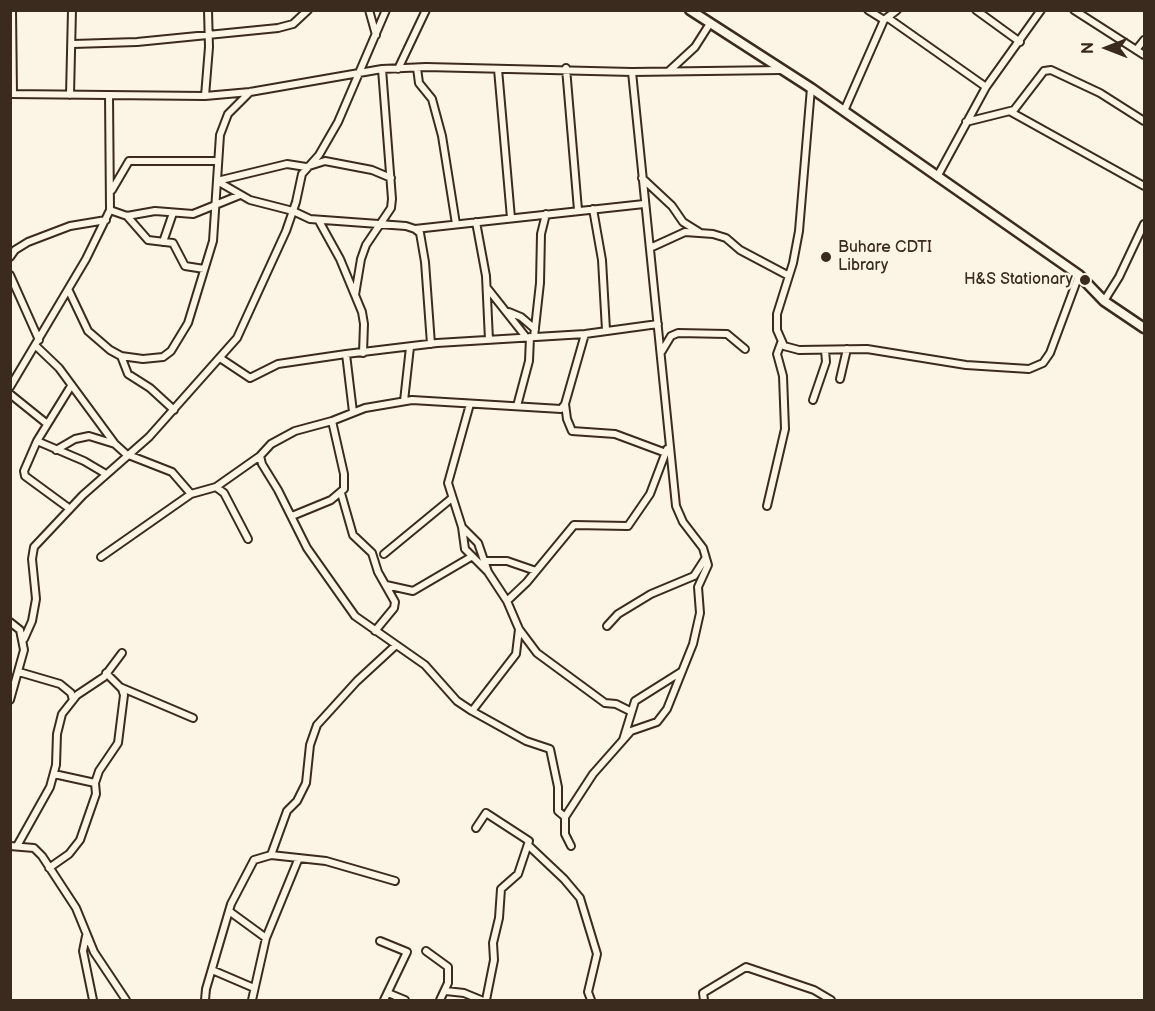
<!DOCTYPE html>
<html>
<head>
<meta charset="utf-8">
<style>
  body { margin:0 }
  #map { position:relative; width:1155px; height:1011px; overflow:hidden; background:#fcf5e5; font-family:"Balsamiq Sans",sans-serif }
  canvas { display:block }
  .frame { position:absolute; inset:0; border:12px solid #3b2a1e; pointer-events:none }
  .north { position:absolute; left:1077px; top:18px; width:60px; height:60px; -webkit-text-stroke:4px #fcf5e5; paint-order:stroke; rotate:270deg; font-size:16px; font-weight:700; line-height:24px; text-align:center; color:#3b2a1e }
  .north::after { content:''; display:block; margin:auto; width:21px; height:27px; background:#3b2a1e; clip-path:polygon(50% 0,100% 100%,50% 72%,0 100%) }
</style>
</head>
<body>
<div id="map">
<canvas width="1155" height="1011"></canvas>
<div class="frame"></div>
<div class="north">N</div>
</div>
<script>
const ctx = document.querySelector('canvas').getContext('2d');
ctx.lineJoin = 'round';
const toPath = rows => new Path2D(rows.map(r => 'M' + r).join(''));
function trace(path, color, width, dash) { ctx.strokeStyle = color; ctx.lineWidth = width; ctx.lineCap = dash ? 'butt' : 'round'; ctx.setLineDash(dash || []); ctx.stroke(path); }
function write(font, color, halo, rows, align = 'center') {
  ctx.font = font + ' "Balsamiq Sans",sans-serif'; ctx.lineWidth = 5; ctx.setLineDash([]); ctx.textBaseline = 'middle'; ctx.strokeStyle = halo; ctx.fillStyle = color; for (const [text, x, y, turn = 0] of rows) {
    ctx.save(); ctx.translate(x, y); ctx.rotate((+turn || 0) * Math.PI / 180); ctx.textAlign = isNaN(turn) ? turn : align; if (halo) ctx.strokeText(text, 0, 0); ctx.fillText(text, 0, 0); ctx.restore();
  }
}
const street = toPath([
  [12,10,13,94],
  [369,10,376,35],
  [868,10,884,20],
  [976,10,1020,42],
  [1074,10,1144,55],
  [888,18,986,87],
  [73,44,137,42,278,28,293,24,308,10],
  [1136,50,1144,40],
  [417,68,419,83,432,99,442,136,456,224],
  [566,68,578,210],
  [398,69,426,10],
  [498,69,511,218],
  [669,71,695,47,709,25],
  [811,88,799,231,793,263,777,314,777,330,784,346,799,350,867,349,966,365,1029,369,1043,363,1050,353,1079,275],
  [10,94,205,96,250,92,382,69,426,67,632,72,781,70],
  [70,95,72,10],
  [205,96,209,47,208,10],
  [844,111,884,20,897,10],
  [1011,112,1144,186],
  [966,122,1014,110,1044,71,1051,70,1100,93,1144,121],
  [937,177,986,87,1041,10],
  [642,178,672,206,683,222,699,232],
  [217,181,250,200,293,211,310,219,406,226,415,229,420,233,425,262,431,344],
  [217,181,287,164,306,167,325,161,372,170,391,178],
  [112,190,129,161,217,161],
  [593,209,602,260,606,330],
  [110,210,127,216,155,211,193,214,240,195],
  [127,216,148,240,173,243,185,266,204,269],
  [319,221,340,259,362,312,364,324,363,353],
  [476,222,486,276,489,340],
  [415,229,644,204],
  [163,242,173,213],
  [650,248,685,232,713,234,726,238,740,250,789,276],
  [10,257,15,250,28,242,70,226,106,220],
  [10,275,39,340],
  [488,289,526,337],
  [69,291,88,331,110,350,121,356,143,359,163,357,171,351,188,323,213,241,220,135,228,114,250,92],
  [355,295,361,259,366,245,391,208,392,199,382,69],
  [1104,301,1119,277,1144,224],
  [509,312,521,317,535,329],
  [534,337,540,283,541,234,546,214],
  [36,346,59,368,115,444,126,454,172,472,191,494],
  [662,351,671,336,678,333,727,334,745,349],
  [346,354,353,412],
  [121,356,128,374,150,388,174,410],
  [220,358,250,378,278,364,346,354,437,343,585,334,658,324],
  [840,379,847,349],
  [10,387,86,259,110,210,109,95],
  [10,394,46,423],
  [813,400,826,362,825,350],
  [404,401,410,347],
  [470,404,448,483,462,527,478,543,488,572,507,601,519,629,537,653,605,703,616,704,630,711],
  [565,404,567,419,572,431,615,434,666,453],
  [517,406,529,361,530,337],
  [37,441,84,461,106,474],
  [56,450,75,439,89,436,115,444],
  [216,487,260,456],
  [341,493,353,535,372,553,378,572,395,602,394,608,375,631],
  [767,506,785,429,783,376,777,354,781,343],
  [70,509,25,476,24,471,37,441,71,386],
  [292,516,331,500,344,489,344,474,332,421],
  [462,527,465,549,488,572],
  [384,554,452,498],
  [101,557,191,494,216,487,224,493,248,539],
  [484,561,507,561,536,571],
  [386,585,413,591,471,557],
  [507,601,527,582,574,525,628,526,650,494,667,449],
  [10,622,20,630,24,650,10,700],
  [607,626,618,614,651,594,694,576,705,559],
  [24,639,32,621,36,599,32,559,34,547,83,495,149,437,237,338,286,231,296,202,302,174,319,155,338,122,386,10],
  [19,672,60,684,71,693,73,700],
  [120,687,193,718],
  [472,711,516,654,519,629],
  [623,740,635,701,681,672],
  [54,774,95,783],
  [565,817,558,811,558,787,550,749,526,741,472,711,457,701,425,665,355,616,307,548,278,490,262,464,260,456,271,444,295,431,332,421,365,408,412,400,561,409,565,404,585,334],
  [476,828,486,813,529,841,518,874,501,889,499,918,493,943,494,960,486,1000],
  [528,845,564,879,580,898,597,954,588,992,591,1000],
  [10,846,34,848,42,856,76,908,94,952,126,1000],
  [17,846,50,787,56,765,57,734,62,714,77,695,104,677,122,653],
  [571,846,565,834,565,817,593,774,631,731,657,722,667,709,693,644,700,613,698,587,708,565,703,548,683,522,676,506,632,72],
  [271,855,287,811,297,801,306,783,310,745,317,725,357,681,395,646],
  [49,868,69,854,80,840,96,794,95,783,99,771,118,743,124,695,122,689,106,673],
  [229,911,266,938],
  [86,936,83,951,93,1000],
  [380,941,407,952,384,1000],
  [426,951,448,967,448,983,440,1000],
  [212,970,254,988],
  [446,991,464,993,481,1000],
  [388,993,405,1000],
  [205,1000,206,989,231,904,254,860,271,855,326,861,395,881],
  [252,1000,266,938,298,860],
  [704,1000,703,993,746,967,814,990,831,1000]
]);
const secondary = toPath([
  [690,10,811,88,1079,275,1104,301,1144,328]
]);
trace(street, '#3b2a1e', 10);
trace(secondary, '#3b2a1e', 13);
trace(street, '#fcf5e5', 6);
trace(secondary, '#fcf5e5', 8);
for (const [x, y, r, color] of [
  [826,257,6,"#3b2a1e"],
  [1085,280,6,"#3b2a1e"]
]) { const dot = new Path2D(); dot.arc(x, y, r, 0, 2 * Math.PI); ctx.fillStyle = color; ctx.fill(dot); trace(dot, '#fcf5e5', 2); }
write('16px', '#3b2a1e', '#fcf5e5', [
  ["Buhare CDTI",838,248],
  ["Library",838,266],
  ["H&S Stationary",1073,280,"right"]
], 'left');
</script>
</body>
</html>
